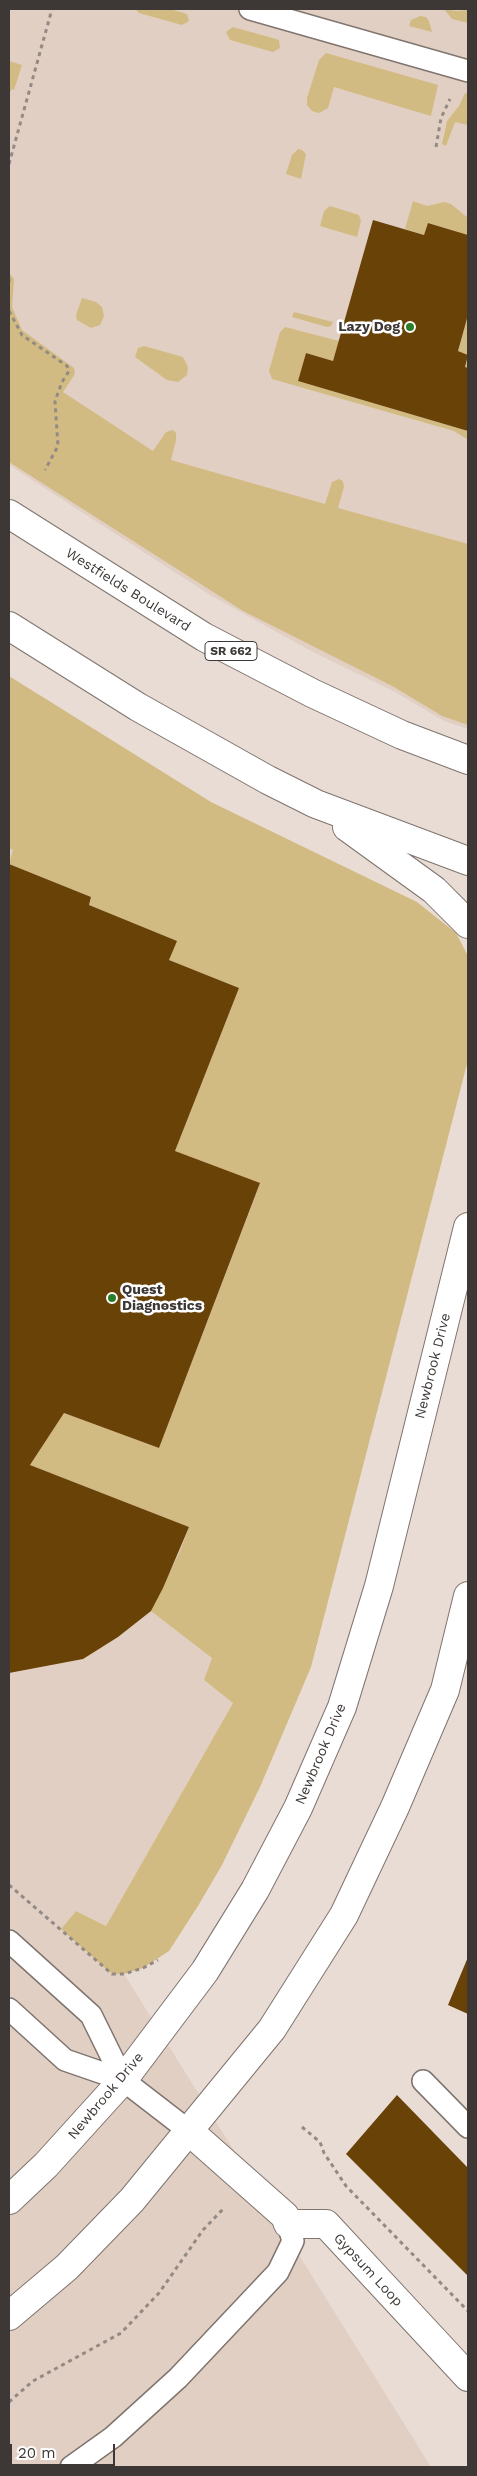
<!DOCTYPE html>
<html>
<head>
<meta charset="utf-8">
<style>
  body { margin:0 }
  #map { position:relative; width:477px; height:2476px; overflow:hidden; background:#e8dcd5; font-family:"Work Sans",sans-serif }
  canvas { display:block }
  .frame { position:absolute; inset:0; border:10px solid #3d3835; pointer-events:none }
  .scale { position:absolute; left:10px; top:2444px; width:105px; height:22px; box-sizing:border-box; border:2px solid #3d3835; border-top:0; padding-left:6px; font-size:15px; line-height:18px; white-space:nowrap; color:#3d3835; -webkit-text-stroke:4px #fff; paint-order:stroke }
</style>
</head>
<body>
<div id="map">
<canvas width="477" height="2476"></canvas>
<div class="frame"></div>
<div class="scale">20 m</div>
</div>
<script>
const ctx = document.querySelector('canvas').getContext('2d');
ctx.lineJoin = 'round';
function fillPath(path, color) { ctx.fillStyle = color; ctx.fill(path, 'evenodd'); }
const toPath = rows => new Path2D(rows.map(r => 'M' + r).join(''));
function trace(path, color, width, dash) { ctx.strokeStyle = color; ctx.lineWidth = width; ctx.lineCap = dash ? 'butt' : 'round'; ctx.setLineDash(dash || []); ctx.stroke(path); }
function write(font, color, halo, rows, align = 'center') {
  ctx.font = font + ' "Work Sans",sans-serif'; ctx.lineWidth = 5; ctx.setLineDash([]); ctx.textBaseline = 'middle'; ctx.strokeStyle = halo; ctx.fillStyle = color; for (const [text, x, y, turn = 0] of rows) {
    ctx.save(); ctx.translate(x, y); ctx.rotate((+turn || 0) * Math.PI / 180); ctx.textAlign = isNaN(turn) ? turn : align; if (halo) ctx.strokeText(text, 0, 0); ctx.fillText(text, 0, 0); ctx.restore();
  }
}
fillPath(toPath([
  [9,9,468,9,468,729,444,721,395,692,311,651,210,595,9,465],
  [9,777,362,947,233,1703,106,1926,76,1911,61,1929,124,1974,431,2467,9,2467]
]), '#e2cfc3');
fillPath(toPath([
  [135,9,170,9,187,14,189,21,182,25,139,13],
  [444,9,457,11,468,10,468,23,452,19],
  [420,16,426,17,429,21,432,32,409,26,411,20],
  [233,27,276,39,279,40,280,48,273,52,230,40,226,32],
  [326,53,438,85,431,116,334,87,328,108,319,113,312,111,307,105,307,98,319,60],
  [9,61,22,65,14,90,12,89,10,92],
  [465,93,468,94,468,125,455,122,446,146,442,144,447,121,459,106],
  [298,149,302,150,306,154,301,179,286,174,292,155],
  [413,201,427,206,444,202,451,204,468,218,468,235,429,223,424,235,405,229],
  [330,206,359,215,361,221,357,237,320,226,324,211],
  [9,273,14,279,12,307,22,330,74,368,75,374,63,392,153,451,166,432,173,430,176,433,176,440,171,460,325,504,332,482,339,479,343,481,344,487,338,508,468,544,468,725,442,716,394,687,243,611,9,462],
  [82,298,96,302,102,307,104,316,100,325,91,328,77,320,76,315],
  [294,312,333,322,331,326,327,327,292,317],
  [468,315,468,368,465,367,468,355,458,351],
  [285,327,339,341,333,361,306,353,298,381,468,431,468,440,454,431,272,379,269,371,280,332],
  [144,346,183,357,188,367,187,375,178,382,167,380,135,357,138,348],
  [9,676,211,802,417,902,456,933,468,956,468,1060,311,1667,260,1787,222,1865,198,1906,169,1951,143,1968,124,1974,112,1974,61,1929,76,1911,106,1926,233,1703,204,1680,212,1658,151,1611,180,1551,189,1527,30,1465,64,1413,159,1448,260,1184,175,1151,239,988,169,960,176,941,89,905,91,897,9,864,13,850,9,848]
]), '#d2bb82');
fillPath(toPath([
  [373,220,424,235,428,223,468,235,468,315,458,351,468,355,465,367,468,368,468,431,298,381,306,353,333,361],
  [9,864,91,897,89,905,177,941,169,960,239,988,175,1151,260,1183,159,1448,64,1413,30,1465,189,1527,163,1588,151,1611,118,1637,83,1659,9,1673],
  [468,1957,468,2014,448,2005],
  [397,2095,468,2168,468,2276,346,2154]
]), '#694207');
const service = toPath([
  [250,9,468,71],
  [9,1941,91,2015,123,2080],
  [9,2009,65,2060,123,2080,189,2131],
  [423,2081,468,2127],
  [71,2467,113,2437,178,2378,278,2272,293,2241,288,2224]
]);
const minor = toPath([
  [189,2131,285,2216,288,2224,326,2224,468,2377]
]);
const tertiary = toPath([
  [9,2200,46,2165,123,2080,205,1971,255,1890,298,1808,342,1707,379,1586,468,1227],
  [9,2316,67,2267,132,2200,272,2029,344,1915,395,1807,445,1690,468,1596]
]);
const primary = toPath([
  [9,514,204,637,312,693,402,735,468,760],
  [9,626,138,707,268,780,316,804,468,861],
  [347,827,434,890,468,924]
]);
trace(service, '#7f746e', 24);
trace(minor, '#7f746e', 30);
trace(tertiary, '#7f746e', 30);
trace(primary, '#7f746e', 30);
trace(toPath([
  [436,147,441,118,450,99],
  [9,164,52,9],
  [9,278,9,286],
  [9,311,22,335,67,366,69,371,62,382,55,401,58,446,45,470],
  [9,1885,112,1974,124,1974,143,1968,158,1960],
  [302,2127,320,2142,324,2153,346,2186,468,2311],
  [9,2402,33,2381,121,2333,159,2293,203,2230,225,2207]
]), '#938a85', 3, [4, 4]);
trace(service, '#fff', 21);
trace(minor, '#fff', 28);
trace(tertiary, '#fff', 28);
trace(primary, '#fff', 28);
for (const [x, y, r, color] of [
  [410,327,5,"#2a7e2b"],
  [112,1298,5,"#2a7e2b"]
]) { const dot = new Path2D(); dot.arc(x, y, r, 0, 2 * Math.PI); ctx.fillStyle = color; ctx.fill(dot); trace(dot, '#fff', 2); }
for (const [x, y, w] of [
  [231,651,52]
]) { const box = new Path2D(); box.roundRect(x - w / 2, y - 9.5, w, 19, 4); ctx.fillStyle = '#fff'; ctx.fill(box); trace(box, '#3d3835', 1); }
write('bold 12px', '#3d3835', null, [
  ["SR 662",231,651]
]);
write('bold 14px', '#3d3835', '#fff', [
  ["Lazy Dog",400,327],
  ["Quest",122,1290,"left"],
  ["Diagnostics",122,1306,"left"]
], 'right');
write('14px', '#3d3835', '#fff', [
  ["Westfields Boulevard",128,590,32],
  ["Newbrook Drive",433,1366,-76],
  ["Newbrook Drive",321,1754,-67],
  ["Newbrook Drive",106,2096,-50],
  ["Gypsum Loop",368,2270,47]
]);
</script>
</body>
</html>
